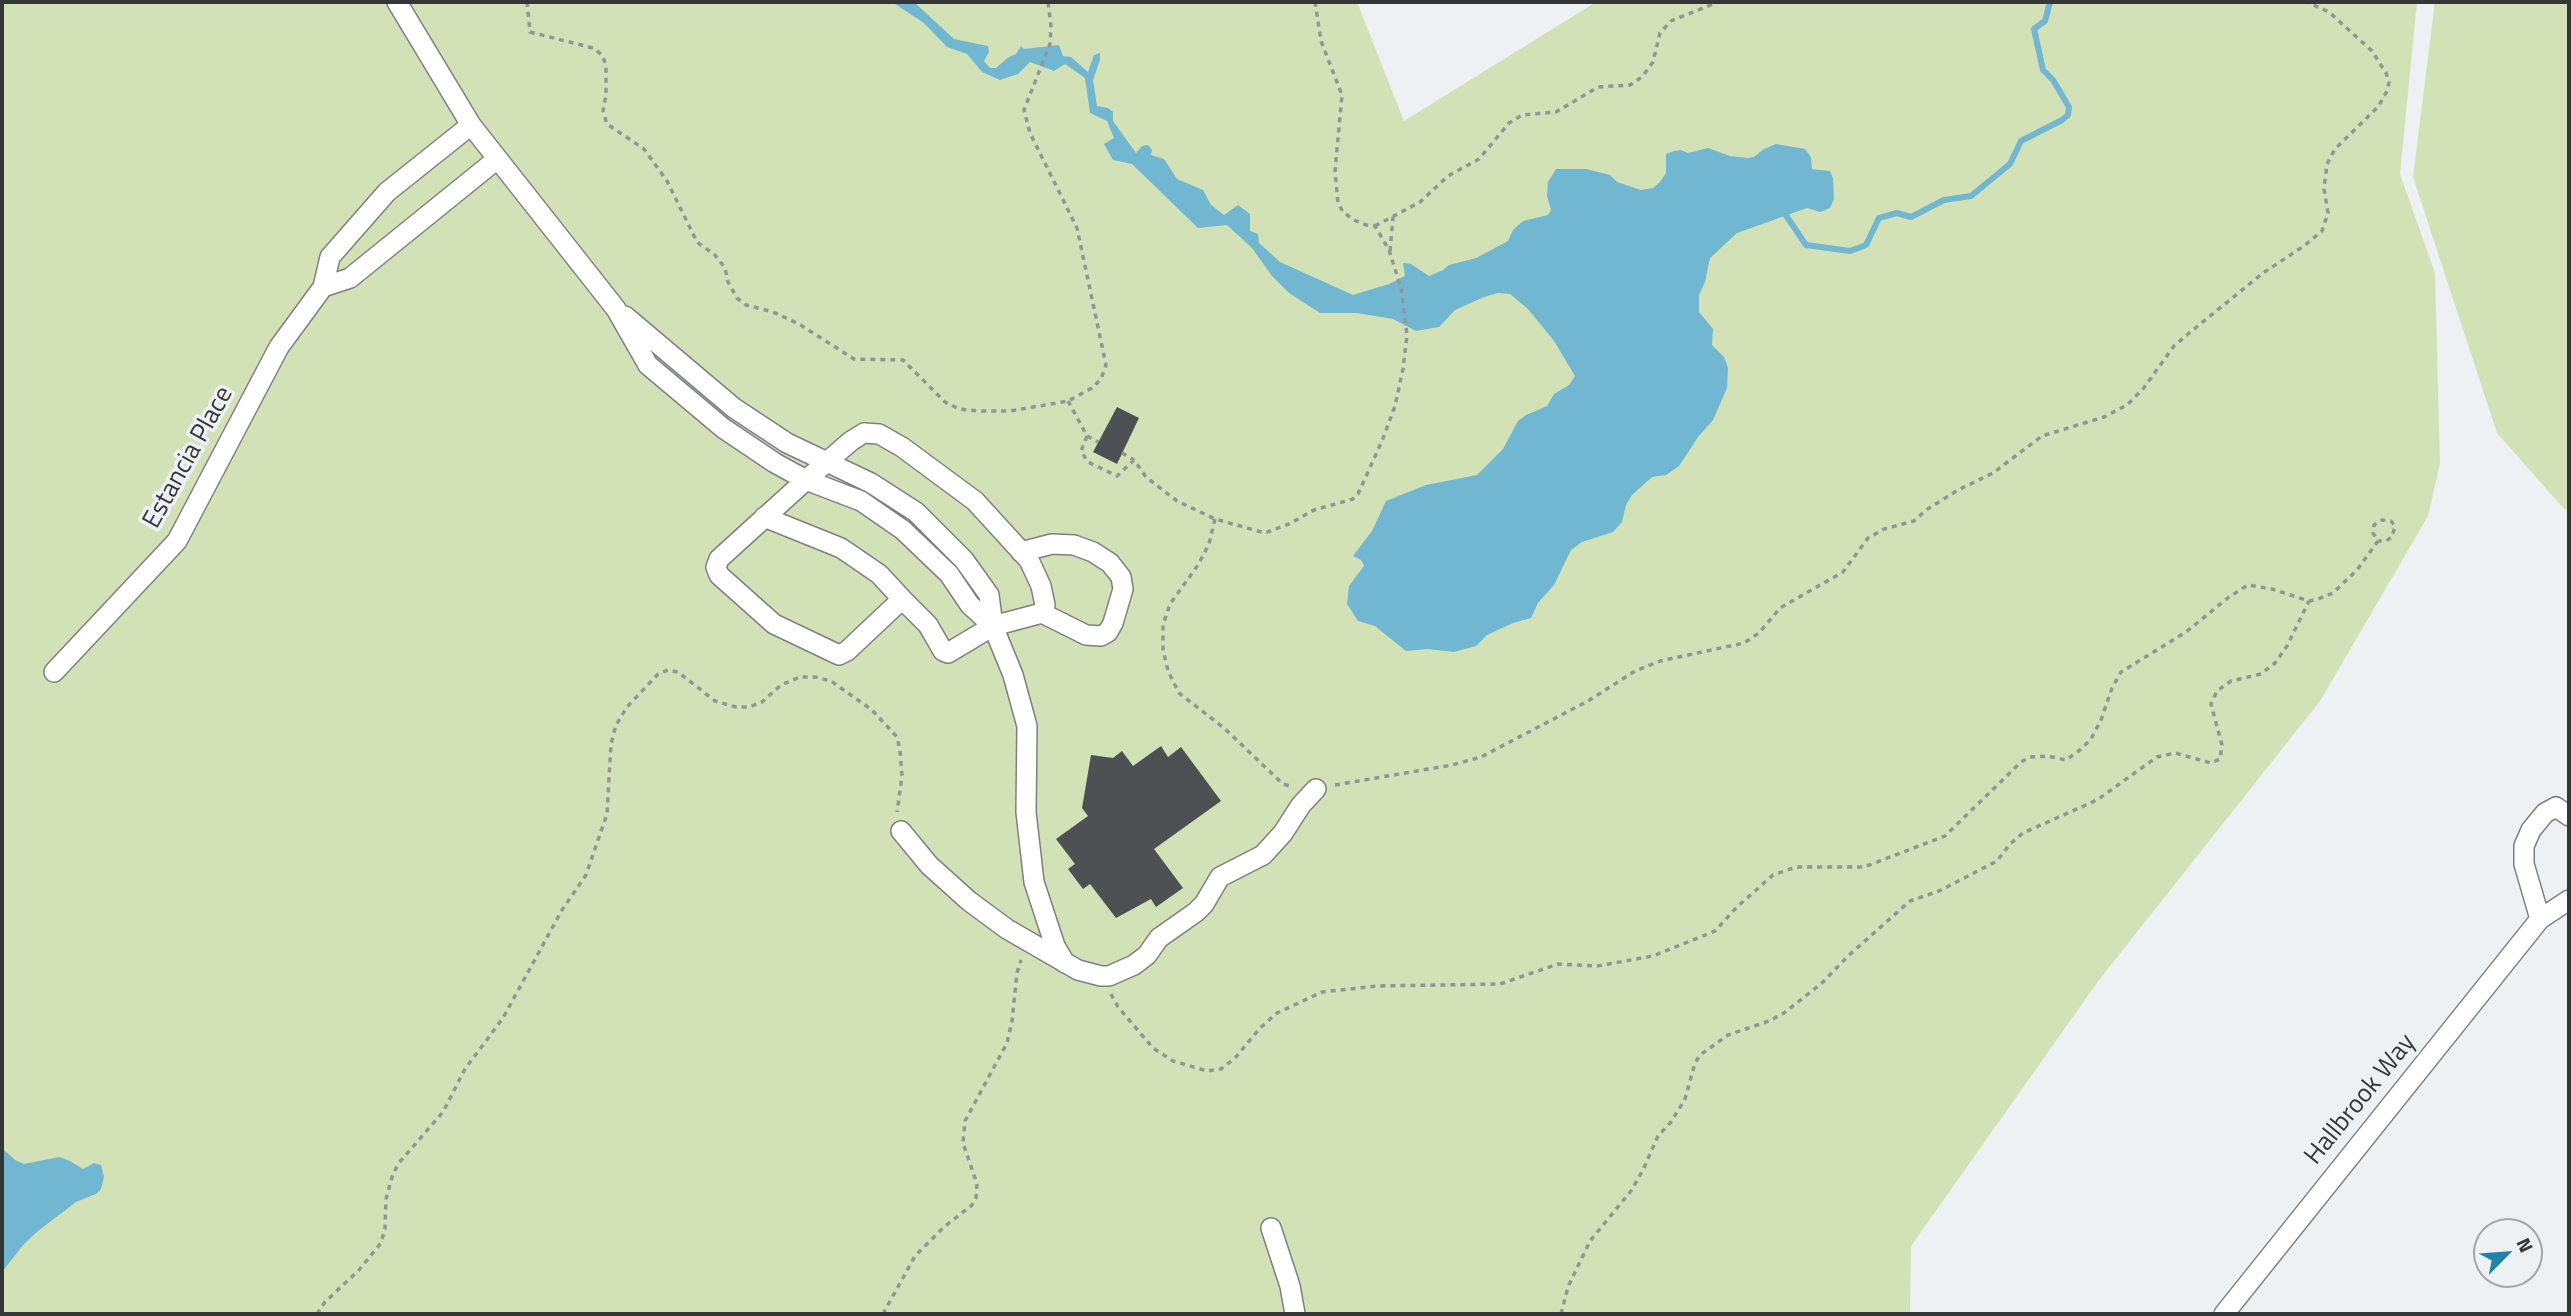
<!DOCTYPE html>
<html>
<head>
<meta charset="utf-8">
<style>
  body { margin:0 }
  #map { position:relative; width:2571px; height:1316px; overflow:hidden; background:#edf1f4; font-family:"Titillium Web",sans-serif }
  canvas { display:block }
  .frame { position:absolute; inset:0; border:4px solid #343637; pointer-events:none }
  .north { position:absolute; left:2473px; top:1218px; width:70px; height:70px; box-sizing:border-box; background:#edf1f4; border:2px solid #a3a6a8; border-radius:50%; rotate:65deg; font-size:19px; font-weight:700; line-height:28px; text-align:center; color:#343637 }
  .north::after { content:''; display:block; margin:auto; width:24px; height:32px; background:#1e83ad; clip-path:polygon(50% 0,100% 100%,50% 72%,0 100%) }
</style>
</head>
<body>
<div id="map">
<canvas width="2571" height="1316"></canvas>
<div class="frame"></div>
<div class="north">N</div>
</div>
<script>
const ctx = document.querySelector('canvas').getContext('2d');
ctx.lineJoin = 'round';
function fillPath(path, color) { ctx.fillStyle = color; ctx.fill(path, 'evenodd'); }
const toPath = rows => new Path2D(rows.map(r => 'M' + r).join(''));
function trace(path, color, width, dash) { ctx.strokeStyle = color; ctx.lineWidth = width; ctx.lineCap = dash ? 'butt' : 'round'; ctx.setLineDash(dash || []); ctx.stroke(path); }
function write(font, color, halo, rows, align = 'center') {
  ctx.font = font + ' "Titillium Web",sans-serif'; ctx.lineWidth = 7; ctx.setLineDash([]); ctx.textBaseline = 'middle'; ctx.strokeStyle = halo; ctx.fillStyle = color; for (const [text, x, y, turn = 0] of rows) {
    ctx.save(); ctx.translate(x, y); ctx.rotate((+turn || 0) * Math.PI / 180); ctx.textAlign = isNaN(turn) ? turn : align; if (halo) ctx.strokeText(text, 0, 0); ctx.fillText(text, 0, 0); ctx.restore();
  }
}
fillPath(toPath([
  [2,2,1357,2,1404,121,1596,2,2417,2,2400,174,2435,273,2440,464,2428,516,2320,701,2099,980,1911,1246,1910,1314,2,1314],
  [2435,2,2569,2,2569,506,2565,510,2497,433,2413,177]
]), '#d3e1b6');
fillPath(toPath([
  [892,2,914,2,954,39,988,46,989,52,984,61,990,68,996,68,1009,57,1016,54,1021,46,1024,49,1059,45,1063,56,1071,57,1088,72,1094,55,1100,53,1100,60,1093,80,1097,106,1108,108,1113,112,1113,121,1136,153,1142,146,1148,145,1152,150,1151,155,1164,159,1177,179,1203,190,1211,205,1224,215,1238,205,1250,214,1250,231,1258,234,1259,243,1280,262,1353,295,1389,284,1405,276,1403,263,1411,264,1429,276,1443,270,1449,265,1476,258,1508,241,1513,230,1523,221,1548,215,1551,210,1547,196,1548,182,1556,169,1586,169,1610,175,1617,182,1641,190,1653,188,1660,182,1666,173,1666,154,1674,151,1681,150,1688,153,1708,148,1730,156,1748,158,1754,157,1764,149,1776,144,1805,149,1811,157,1812,169,1830,171,1833,178,1834,199,1830,208,1820,212,1807,208,1737,233,1710,258,1705,282,1699,295,1699,312,1713,329,1712,345,1724,357,1728,368,1727,388,1713,420,1698,437,1679,466,1666,475,1652,477,1632,495,1626,505,1622,522,1613,532,1582,542,1571,550,1554,585,1538,603,1531,618,1513,623,1487,635,1476,646,1454,652,1427,649,1406,651,1375,626,1358,621,1347,604,1349,586,1364,566,1361,560,1353,556,1372,531,1386,501,1426,485,1477,475,1503,449,1518,421,1526,415,1547,406,1554,394,1569,385,1575,376,1554,341,1528,309,1510,294,1498,293,1484,297,1455,310,1439,327,1416,331,1393,319,1357,313,1320,313,1289,293,1272,276,1252,248,1227,225,1198,228,1132,164,1113,160,1104,144,1114,138,1107,121,1090,113,1085,78,1065,64,1054,71,1030,62,1018,74,1000,80,982,72,967,54,947,47,924,23],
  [2,1148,15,1160,24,1164,59,1157,70,1161,83,1169,94,1163,101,1165,104,1177,101,1189,96,1194,76,1202,38,1231,24,1244,2,1272]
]), '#72b7d1');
trace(toPath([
  [1783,211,1806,245,1850,251,1866,245,1879,218,1897,213,1911,217,1944,200,1971,196,2010,164,2021,141,2062,120,2068,115,2069,107,2053,80,2043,70,2034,29,2045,21,2050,2]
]), '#72b7d1', 6);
fillPath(toPath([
  [1117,407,1139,418,1117,464,1093,452],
  [1161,746,1168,757,1181,747,1221,801,1154,849,1183,888,1156,907,1151,899,1116,918,1090,884,1083,889,1068,869,1075,864,1056,839,1088,816,1082,808,1091,755,1113,758,1122,751,1133,766]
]), '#4d5153');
const minor = toPath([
  [397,2,471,125,616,309,648,365,723,428,775,463,806,480,861,501,903,530,949,574,970,605,993,626],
  [323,287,350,278,496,160],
  [625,316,734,408,787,443,871,483,916,512,964,560,989,595,993,626,1013,675,1027,726,1026,812,1034,882,1055,946,1065,963],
  [864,433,879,434,902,447,975,501,1029,560,1041,586,1045,605,1042,613,993,626,948,653,943,651,928,625,904,601,898,603,847,651,839,655,774,624,719,575,716,567,719,559,806,480,851,441,864,433],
  [764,517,841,548,879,574,904,601],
  [1021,552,1052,544,1074,545,1093,552,1110,563,1121,577,1123,589,1113,623,1108,632,1101,636,1086,635,1042,613],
  [54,672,177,541,279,347,323,287,330,257,387,192,471,125],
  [901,831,929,865,969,901,1007,929,1078,970,1101,976,1109,976,1134,965,1147,955,1159,938,1196,912,1204,904,1220,877,1263,855,1283,833,1301,805,1316,789],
  [2540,919,2524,864,2524,846,2531,830,2545,813,2556,807,2569,816],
  [1271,1228,1290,1286,1295,1314],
  [2224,1314,2540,919,2569,900]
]);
trace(minor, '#7d8083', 22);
trace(toPath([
  [527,2,530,32,593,48,602,55,606,65,606,95,603,111,607,124,644,149,667,181,697,242,715,255,725,268,728,282,737,298,746,305,773,312,799,324,854,359,903,360,945,402,959,409,979,411,1010,411,1068,401,1092,388,1101,379,1106,365,1077,228,1030,133,1024,110,1050,44,1051,27,1048,2],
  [1375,226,1420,202,1448,176,1479,159,1509,123,1522,115,1556,112,1598,87,1630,85,1642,77,1653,62,1660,33,1671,21,1718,2],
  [1390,251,1393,217],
  [1068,401,1087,436,1081,451,1088,462,1117,476,1134,460,1146,477,1177,501,1215,519,1265,533,1289,524,1314,510,1353,499,1358,494,1382,441,1395,406,1403,369,1407,335,1401,288,1389,250,1375,226,1366,225,1354,220,1343,212,1338,203,1335,171,1342,95,1321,41,1315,2],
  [1087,436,1098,442],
  [1122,453,1134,460],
  [1215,519,1209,544,1198,565,1170,604,1163,625,1163,649,1168,671,1179,693,1224,728,1283,784,1293,787],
  [1335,785,1452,765,1481,757,1588,701,1635,671,1660,661,1744,643,1759,633,1780,608,1843,572,1868,538,1884,529,1914,521,1926,510,1958,490,1993,473,2042,436,2104,417,2127,405,2143,389,2174,346,2188,334,2263,273,2304,246,2322,231,2328,213,2324,189,2327,164,2335,149,2378,107,2387,91,2389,82,2386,73,2372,51,2329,12,2307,2],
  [1111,994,1118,1007,1153,1048,1173,1061,1207,1071,1221,1069,1235,1058,1260,1028,1277,1013,1322,992,1377,986,1500,984,1558,964,1597,966,1653,956,1715,931,1737,907,1773,875,1796,867,1864,867,1945,836,2021,762,2030,757,2048,756,2066,760,2080,750,2091,739,2101,720,2112,688,2121,672,2186,632,2229,597,2248,585,2272,589,2309,601,2318,599,2333,593,2357,570,2378,541,2373,533,2374,525,2382,520,2391,521,2395,526,2392,537,2386,541,2378,541],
  [317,1314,325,1302,359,1270,381,1243,385,1229,386,1199,392,1177,398,1164,443,1112,465,1069,503,1018,562,910,586,875,607,814,611,744,616,725,627,707,658,674,668,670,678,672,715,701,736,707,749,707,762,702,781,685,800,677,815,677,831,681,872,710,897,737,900,750,902,776,897,812],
  [883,1314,915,1256,944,1227,972,1205,976,1198,977,1184,963,1143,965,1121,1007,1043,1012,1021,1017,973,1021,960],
  [1561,1314,1568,1287,1590,1241,1631,1191,1643,1170,1658,1136,1671,1122,1685,1099,1695,1063,1700,1055,1728,1035,1769,1021,1784,1013,1822,983,1848,956,1910,901,1939,891,1997,861,2010,844,2023,833,2097,800,2157,757,2175,753,2211,763,2220,759,2222,745,2211,704,2217,691,2231,681,2261,674,2275,663,2287,646,2309,601]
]), '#939698', 3.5, [5, 5]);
trace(minor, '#fff', 19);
write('26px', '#343637', '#edf1f4', [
  ["Estancia Place",189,458,-61],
  ["Hallbrook Way",2361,1100,-51]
]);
</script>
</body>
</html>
